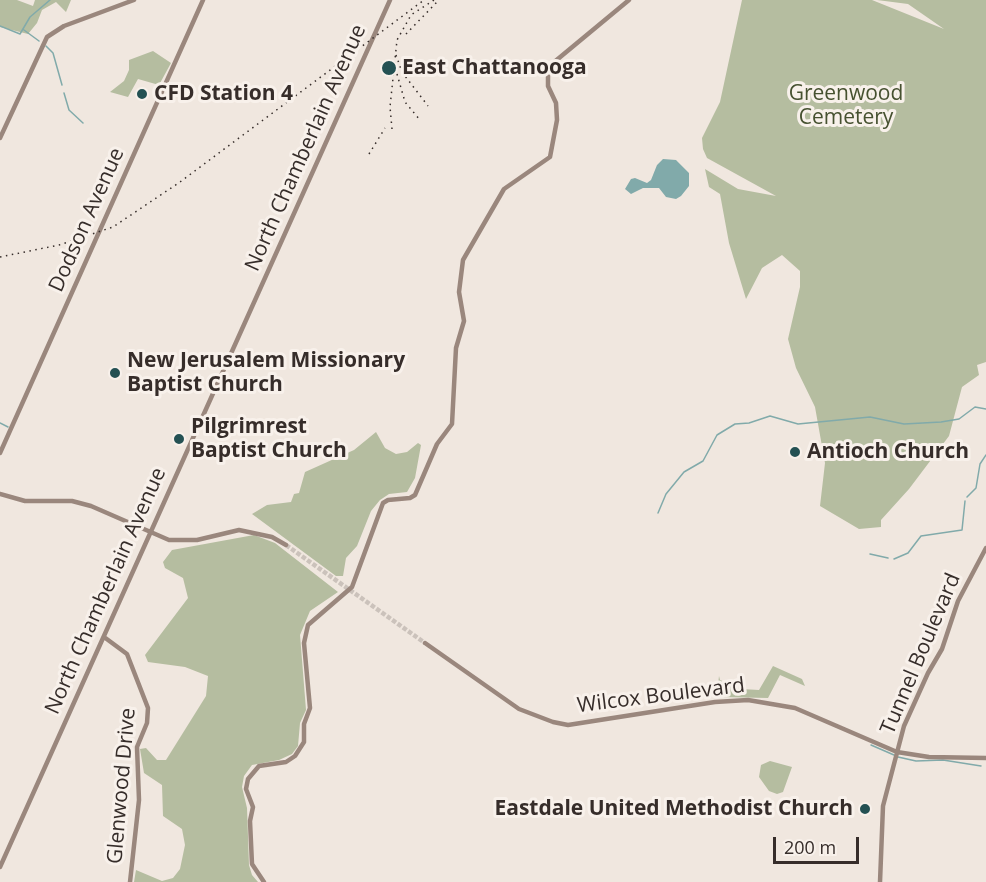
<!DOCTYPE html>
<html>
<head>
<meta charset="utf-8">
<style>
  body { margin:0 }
  #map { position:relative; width:986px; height:882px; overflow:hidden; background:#f0e7df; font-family:"Open Sans",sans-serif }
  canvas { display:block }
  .scale { position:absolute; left:773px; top:837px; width:86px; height:27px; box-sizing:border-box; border:3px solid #362d2a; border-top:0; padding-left:8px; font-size:18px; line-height:21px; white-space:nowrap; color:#362d2a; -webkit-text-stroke:4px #f8f1eb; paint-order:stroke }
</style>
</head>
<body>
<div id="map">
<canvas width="986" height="882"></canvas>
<div class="scale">200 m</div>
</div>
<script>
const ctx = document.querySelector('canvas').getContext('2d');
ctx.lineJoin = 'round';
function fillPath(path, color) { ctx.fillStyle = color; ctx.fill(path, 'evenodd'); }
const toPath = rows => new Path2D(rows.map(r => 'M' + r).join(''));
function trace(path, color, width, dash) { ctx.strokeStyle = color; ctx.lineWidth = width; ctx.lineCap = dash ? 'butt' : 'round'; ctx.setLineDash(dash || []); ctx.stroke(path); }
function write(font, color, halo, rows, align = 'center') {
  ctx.font = font + ' "Open Sans",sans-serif'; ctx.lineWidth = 6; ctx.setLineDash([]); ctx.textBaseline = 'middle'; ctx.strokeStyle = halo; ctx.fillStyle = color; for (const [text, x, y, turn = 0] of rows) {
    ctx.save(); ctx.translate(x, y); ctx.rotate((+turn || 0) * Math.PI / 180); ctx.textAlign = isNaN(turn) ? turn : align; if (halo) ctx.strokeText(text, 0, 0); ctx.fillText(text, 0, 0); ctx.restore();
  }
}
fillPath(toPath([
  [0,0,17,0,33,6,35,0,71,0,66,12,56,2,42,10,37,23,28,34,0,27],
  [742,0,872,0,944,29,908,4,877,0,986,0,986,362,977,365,979,375,962,387,949,436,909,489,881,520,881,527,859,529,820,506,825,463,815,407,796,368,788,339,800,287,800,271,782,255,762,268,746,299,729,243,720,194,709,187,705,169,738,189,776,196,707,158,703,149,702,138,720,102],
  [153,51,171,63,159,85,138,79,128,97,110,92,124,81,129,70,129,60],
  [376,432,385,448,396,454,407,452,418,443,421,445,415,478,407,492,389,494,380,500,371,511,357,546,346,558,343,576,336,576,252,514,267,505,291,502,294,494,299,493,305,472,354,450],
  [254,535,275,543,338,592,310,611,300,635,306,710,300,723,298,746,292,754,279,760,252,765,244,776,242,787,247,808,249,865,252,875,258,882,134,882,136,870,162,881,173,878,180,869,185,845,182,829,163,816,162,785,144,773,140,749,146,748,157,760,166,760,206,696,208,676,185,667,148,662,145,655,188,598,183,578,165,568,163,562,172,550],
  [773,666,802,679,805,686,780,675,768,698,721,697,717,694,719,676,720,680,741,689,759,690],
  [770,761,792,767,783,792,777,794,769,791,759,777,761,765]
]), '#b5bda0');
fillPath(toPath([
  [663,159,676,160,689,173,689,186,681,196,676,199,666,197,659,188,643,188,631,194,625,189,631,179,635,178,647,183,651,180,657,165]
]), '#81aaaa');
trace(toPath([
  [0,26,20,34,30,17,50,0],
  [24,30,39,41],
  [46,46,53,53,62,85],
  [64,93,69,110,83,123],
  [0,423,8,427],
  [967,497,976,488,980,464,986,455],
  [658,513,666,494,684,472,703,461,717,435,735,424,749,423,770,416,798,424,870,417,904,424,941,422,959,419,975,407,986,409],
  [870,554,888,558],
  [894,559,908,553,921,536,962,530,965,501],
  [871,745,894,755],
  [898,757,916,761,943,760,981,766]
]), '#81aaaa', 1.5);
trace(toPath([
  [286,545,425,643]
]), '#cbc2bb', 4.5, [4.5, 2]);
trace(toPath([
  [0,138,47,37,64,26,134,0],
  [0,453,203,0],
  [0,494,25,501,72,501,91,506,169,540,197,540,239,530,272,537,286,545],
  [104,637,127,654,148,708,147,723,137,747,139,800,130,882],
  [425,643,519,709,553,722,568,725,715,702,748,700,795,708,897,752,929,757,986,758],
  [0,867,390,0],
  [264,882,252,864,250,821,253,807,246,789,248,779,259,766,286,762,295,756,304,742,304,724,310,708,304,643,308,625,352,587,383,503,388,500,410,498,415,495,437,444,452,424,456,348,464,321,459,292,463,260,504,189,550,157,557,120,556,103,548,86,548,75,553,63,629,0],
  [880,882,883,806,904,726,928,673,942,649,958,601,986,548]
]), '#9a877d', 4.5);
trace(toPath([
  [406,34,437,2],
  [396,55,402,72,428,106],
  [397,74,405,102,420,120],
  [392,129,390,107,397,40,411,15,434,0],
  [369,154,385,128],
  [0,257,59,245,113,227,180,182,424,0]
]), '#362d2a', 1.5, [1.5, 4.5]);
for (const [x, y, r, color] of [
  [389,68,8,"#245153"],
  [142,94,6,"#245153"],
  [115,373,6,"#245153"],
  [179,439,6,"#245153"],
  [795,452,6,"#245153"],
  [865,809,6,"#245153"]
]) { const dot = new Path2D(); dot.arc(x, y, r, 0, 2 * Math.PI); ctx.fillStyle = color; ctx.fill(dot); trace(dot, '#f8f1eb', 2); }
write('bold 21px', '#362d2a', '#f8f1eb', [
  ["East Chattanooga",402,68],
  ["CFD Station 4",154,94],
  ["New Jerusalem Missionary",127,361],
  ["Baptist Church",127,385],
  ["Pilgrimrest",191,427],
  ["Baptist Church",191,451],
  ["Antioch Church",807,452],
  ["Eastdale United Methodist Church",853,809,"right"]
], 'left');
write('21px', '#465130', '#f8f1eb', [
  ["Greenwood",846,94],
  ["Cemetery",846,118]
]);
write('21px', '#362d2a', '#f8f1eb', [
  ["North Chamberlain Avenue",306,148,-66],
  ["Dodson Avenue",87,220,-66],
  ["North Chamberlain Avenue",106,591,-66],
  ["Tunnel Boulevard",921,654,-67],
  ["Wilcox Boulevard",661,696,-7],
  ["Glenwood Drive",122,786,-85]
]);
</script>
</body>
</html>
